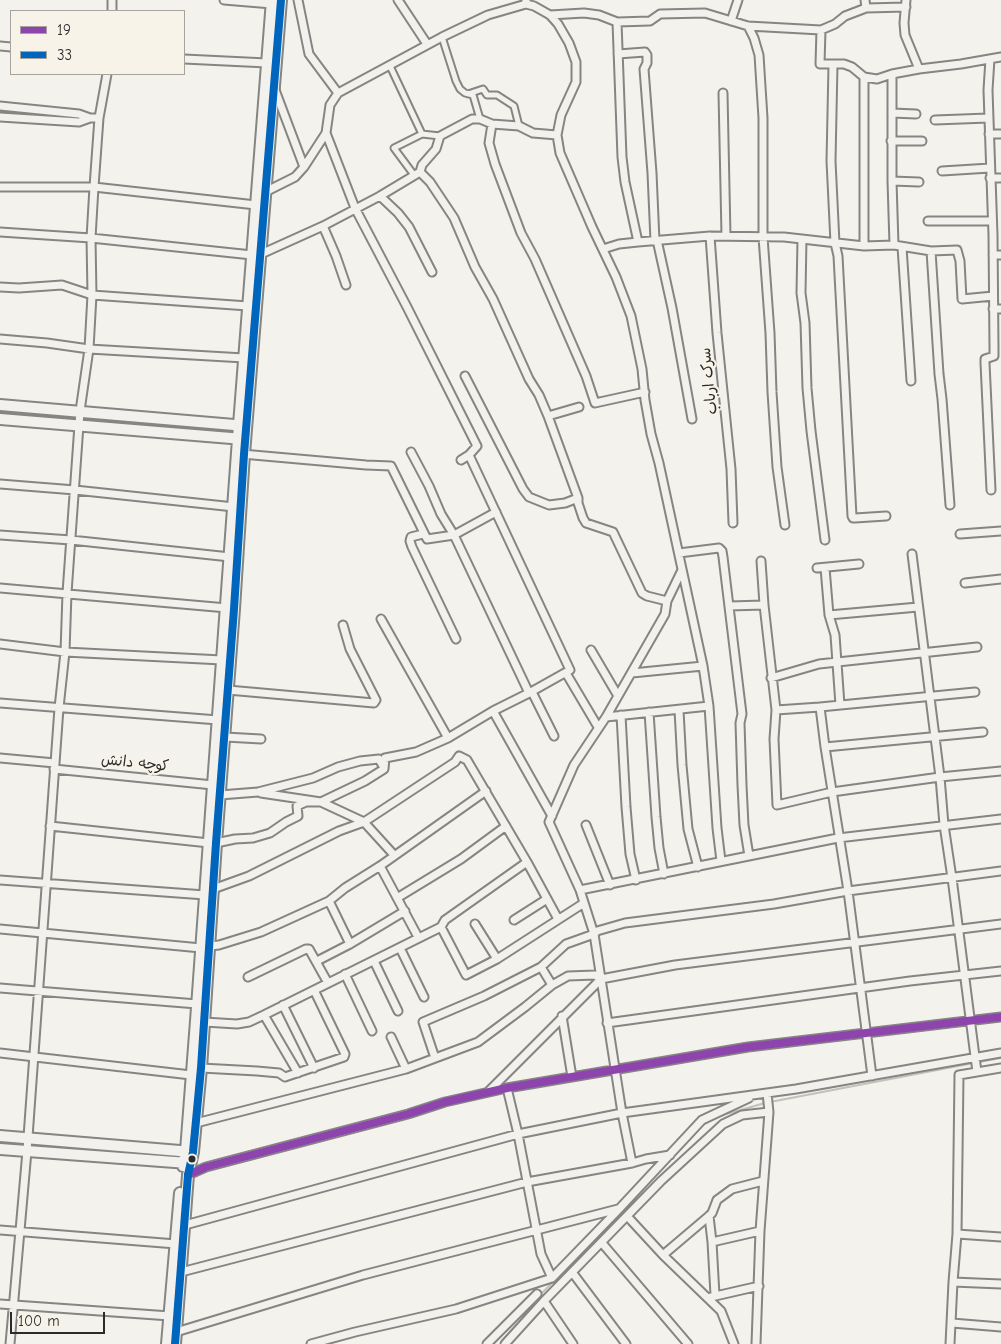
<!DOCTYPE html>
<html>
<head>
<meta charset="utf-8">
<style>
  body { margin:0 }
  #map { position:relative; width:1001px; height:1344px; overflow:hidden; background:#f4f2ec; font-family:"Comic Neue",sans-serif }
  canvas { display:block }
  .legend { position:absolute; left:10px; top:10px; width:175px; height:65px; box-sizing:border-box; background:#f7f3e8; border:1px solid #a5a39c; margin:0; padding:6px 9px; list-style:none; font-size:15px; color:#2b2b2b }
  .legend li { display:flex; align-items:center; gap:10px; height:25px }
  .legend b { width:25px; border:1px solid #a5a39c }
  .scale { position:absolute; left:10px; top:1312px; width:95px; height:22px; box-sizing:border-box; border:2px solid #2b2b2b; border-top:0; padding-left:6px; font-size:15px; line-height:18px; white-space:nowrap; color:#2b2b2b; -webkit-text-stroke:4px #f7f3e8; paint-order:stroke }
</style>
</head>
<body>
<div id="map">
<canvas width="1001" height="1344"></canvas>
<ul class="legend">
<li><b style="height:6px;background:#8e44ad"></b>19</li>
<li><b style="height:6px;background:#0065bd"></b>33</li>
</ul>
<div class="scale">100 m</div>
</div>
<script>
const ctx = document.querySelector('canvas').getContext('2d');
ctx.lineJoin = 'round';
const toPath = rows => new Path2D(rows.map(r => 'M' + r).join(''));
function trace(path, color, width, dash) { ctx.strokeStyle = color; ctx.lineWidth = width; ctx.lineCap = dash ? 'butt' : 'round'; ctx.setLineDash(dash || []); ctx.stroke(path); }
function write(font, color, halo, rows, align = 'center') {
  ctx.font = font + ' "Comic Neue","Playpen Sans Arabic",sans-serif'; ctx.lineWidth = 4.5; ctx.setLineDash([]); ctx.textBaseline = 'middle'; ctx.strokeStyle = halo; ctx.fillStyle = color; for (const [text, x, y, turn = 0] of rows) {
    ctx.save(); ctx.translate(x, y); ctx.rotate((+turn || 0) * Math.PI / 180); ctx.textAlign = isNaN(turn) ? turn : align; if (halo) ctx.strokeText(text, 0, 0); ctx.fillText(text, 0, 0); ctx.restore();
  }
}
trace(toPath([
  [979,1062,1001,1058],
  [770,1102,974,1063],
  [719,1116,765,1103],
  [698,1128,713,1119],
  [540,1295,554,1281],
  [493,1344,516,1320]
]), '#c4c1ba', 2);
const pedestrian = toPath([
  [442,37,456,81,460,89,465,93,473,95,480,119],
  [390,66,422,134,440,136],
  [468,94,483,89,487,95,497,95,514,106,519,126],
  [414,175,394,148,422,134]
]);
const minor = toPath([
  [224,0,272,4],
  [298,0,309,54,338,93],
  [398,0,427,44],
  [526,0,526,4,534,6,550,15,558,24,569,43,576,62,576,82,561,115,557,135,560,153,592,227,616,277,631,316,642,369,645,400,651,434,659,463,703,666,709,706,717,828,721,861],
  [865,0,866,8],
  [906,0,904,23,905,35,919,69],
  [112,11,112,0],
  [550,15,584,13,599,15,617,22,650,21,660,14,705,13,748,26,821,30,835,24,845,16,866,8,906,7],
  [731,21,738,0],
  [617,22,622,157,625,182,638,242],
  [748,26,754,38,759,55,763,118,763,237,770,333,772,392,777,467,785,525],
  [821,30,820,64,844,64,852,67,864,77,877,79,892,74,919,69,961,64,1001,57],
  [0,46,11,47],
  [618,54,645,52,647,55,647,63,644,69,652,173,655,241],
  [184,59,267,63],
  [990,59,988,90,993,235,994,348,994,356,985,359,985,363,991,490],
  [833,65,831,161,835,243,838,256,852,516,853,518,855,518,886,516],
  [892,74,892,181,894,245],
  [864,77,864,246],
  [275,90,304,167],
  [723,93,726,236],
  [0,106,79,114,90,118,99,118],
  [892,113,916,114],
  [0,117,79,122,90,118],
  [935,120,988,118],
  [492,124,489,143,495,164,521,233,535,259,586,376,595,403,645,392],
  [326,133,355,208,407,307,477,446,469,455,461,460],
  [989,134,1001,134],
  [891,141,922,141],
  [942,171,990,168],
  [420,172,430,182,454,218,475,267,493,299,529,379,539,395,548,416,578,498,578,503,583,518,586,523,613,532,642,593,647,596,667,601],
  [990,178,1001,178],
  [892,181,919,182],
  [0,187,94,187,256,205],
  [265,192,295,177,304,167,326,133,330,105,338,93,442,37,488,15,526,4],
  [380,196,398,213,409,227,432,272],
  [928,221,992,221],
  [323,226,336,256,346,285],
  [0,232,91,238,252,255],
  [710,236,717,333,731,469,733,523],
  [802,239,801,293,805,323,807,388,811,431,825,540],
  [657,240,672,308,692,419],
  [902,247,911,381],
  [603,249,619,244,638,242,710,236,784,237,864,246,894,245,931,251,957,250,960,261,962,299,993,296],
  [931,251,939,374,942,399,950,505],
  [261,254,323,226,380,196,420,172,422,165,436,149,440,136,472,119,480,119,492,124,519,126,533,133,557,135],
  [993,255,1001,255],
  [0,287,19,288,62,285,92,295,248,306],
  [993,309,1001,309],
  [0,339,47,343,89,349,244,358],
  [465,376,523,489,529,497,549,505,565,503,578,498],
  [548,416,579,407],
  [411,452,429,486,441,514,454,535,529,693],
  [242,454,366,465,391,466,427,539,454,535,496,512],
  [0,484,75,490,234,507],
  [423,534,411,537,410,541,412,547,456,639],
  [960,534,1001,531],
  [0,535,71,540,230,557],
  [679,553,719,548,722,551,723,557,742,714,740,723,742,785,744,825,749,856],
  [912,554,940,777,944,825,952,878,977,1072],
  [761,561,764,605,776,710,774,739,777,805,832,792,940,777,1001,771],
  [817,568,859,564],
  [825,568,829,615,835,635,840,705],
  [965,583,1001,579],
  [0,588,227,608],
  [729,606,764,605],
  [829,615,918,607],
  [381,619,448,738],
  [0,644,65,652,222,660],
  [591,650,618,696],
  [566,673,598,727],
  [632,673,703,666],
  [771,678,819,664,977,647],
  [228,690,374,703,376,700,350,649,343,625],
  [532,692,554,736],
  [0,703,218,720],
  [820,707,825,747,848,891,872,1076],
  [679,710,682,765,688,829,698,867],
  [776,710,820,707,975,692],
  [493,711,552,816],
  [649,712,656,817,659,848,664,874],
  [621,715,626,807,630,854,636,880],
  [606,717,709,706],
  [225,737,261,739],
  [825,747,983,732],
  [0,758,55,763],
  [54,769,213,785],
  [261,793,321,802,364,822,394,855],
  [220,795,258,792,313,778,338,767,360,761,379,759,384,768],
  [586,825,610,885],
  [50,826,209,843],
  [216,843,235,839,253,838,270,833,286,822,298,816,297,806,306,802,321,802,365,781,384,769,385,758,416,752,448,738,493,711,529,693,570,670,469,455],
  [380,866,418,937],
  [0,880,205,895],
  [213,889,249,876,339,831,364,822,455,762,459,756,467,760,527,862,558,919],
  [580,890,838,838,1001,819],
  [397,898,461,859,506,826],
  [329,901,350,944],
  [514,920,547,899],
  [475,924,497,959],
  [441,927,466,975,497,959,584,903],
  [0,929,201,948],
  [210,946,219,945,261,932,329,901,345,888,380,866,486,791],
  [400,948,424,997],
  [317,961,350,944,405,911],
  [374,961,398,1011],
  [541,967,566,944,594,934,597,931,625,923,774,904,848,891,1001,871],
  [345,974,372,1031],
  [248,977,306,949,309,949,328,983],
  [0,988,197,1004],
  [283,1005,314,1068],
  [264,1015,298,1073],
  [562,1016,572,1077],
  [204,1022,237,1024,249,1022,264,1015,441,927,445,920,527,862],
  [607,1023,910,981,1001,971],
  [391,1037,406,1069],
  [0,1053,191,1075],
  [435,1058,423,1022,484,996,541,967,552,985],
  [201,1068,257,1071,279,1073,285,1077,344,1057,345,1054,314,990],
  [507,1088,518,1134,541,1254,552,1278],
  [488,1092,601,979,675,965,1001,924],
  [196,1123,406,1069,478,1042,525,1007,552,985,568,976,595,975,601,979],
  [632,1163,622,1113,594,934,580,890,549,822,574,765,606,717,665,614,667,601,682,570],
  [188,1175,206,1167,408,1114,445,1102,507,1088,748,1047,1001,1017],
  [627,1216,663,1255,721,1311,734,1344],
  [709,1216,712,1242,760,1231],
  [185,1225,518,1134,622,1113,796,1089,1001,1053],
  [0,1230,176,1244],
  [957,1234,1001,1237],
  [712,1242,715,1295],
  [602,1243,688,1344],
  [663,1255,709,1216,712,1213,717,1200,732,1189,763,1181],
  [181,1272,527,1182,632,1163,646,1159,670,1155],
  [572,1272,626,1344],
  [953,1282,1001,1284],
  [711,1297,759,1286],
  [544,1301,573,1344],
  [0,1304,170,1316],
  [952,1323,1001,1327],
  [176,1332,363,1275,618,1209],
  [10,1344,27,1151,59,708,65,652,67,593,80,411,89,349,92,295,91,238,94,187,99,118,107,74],
  [311,1344,355,1332,456,1309,552,1278,619,1209,702,1120,749,1098],
  [487,1344,537,1294],
  [505,1344,544,1301,661,1181,723,1124,742,1115,769,1112],
  [756,1344,760,1231,769,1112,767,1093],
  [950,1344,953,1282,957,1234,959,1075,1001,1068]
]);
const secondary = toPath([
  [0,405,246,426],
  [0,419,243,439],
  [0,1136,192,1152],
  [0,1149,188,1163],
  [183,1166,186,1151,196,1021,239,425,272,0],
  [167,1344,180,1193],
  [175,1344,188,1175,193,1152,201,1068,216,843,234,609,244,454,281,0]
]);
trace(pedestrian, '#858582', 9);
trace(minor, '#858582', 11);
trace(secondary, '#858582', 14);
trace(pedestrian, '#f2f1ed', 5);
trace(minor, '#f2f1ed', 7);
trace(secondary, '#f2f1ed', 10);
trace(toPath([
  [188,1175,206,1167,408,1114,445,1102,507,1088,748,1047,1001,1017]
]), '#8e44ad', 8);
trace(toPath([
  [175,1344,188,1175,193,1152,201,1068,216,843,234,609,244,454,281,0]
]), '#0065bd', 8);
for (const [x, y, r, color] of [
  [192,1159,4.5,"#2b2b2b"]
]) { const dot = new Path2D(); dot.arc(x, y, r, 0, 2 * Math.PI); ctx.fillStyle = color; ctx.fill(dot); trace(dot, '#f7f3e8', 2); }
write('15px', '#2b2b2b', '#f7f3e8', [
  ["سرک ارباب",709,381,-96],
  ["کوچه دانش",135,763,6]
]);
</script>
</body>
</html>
